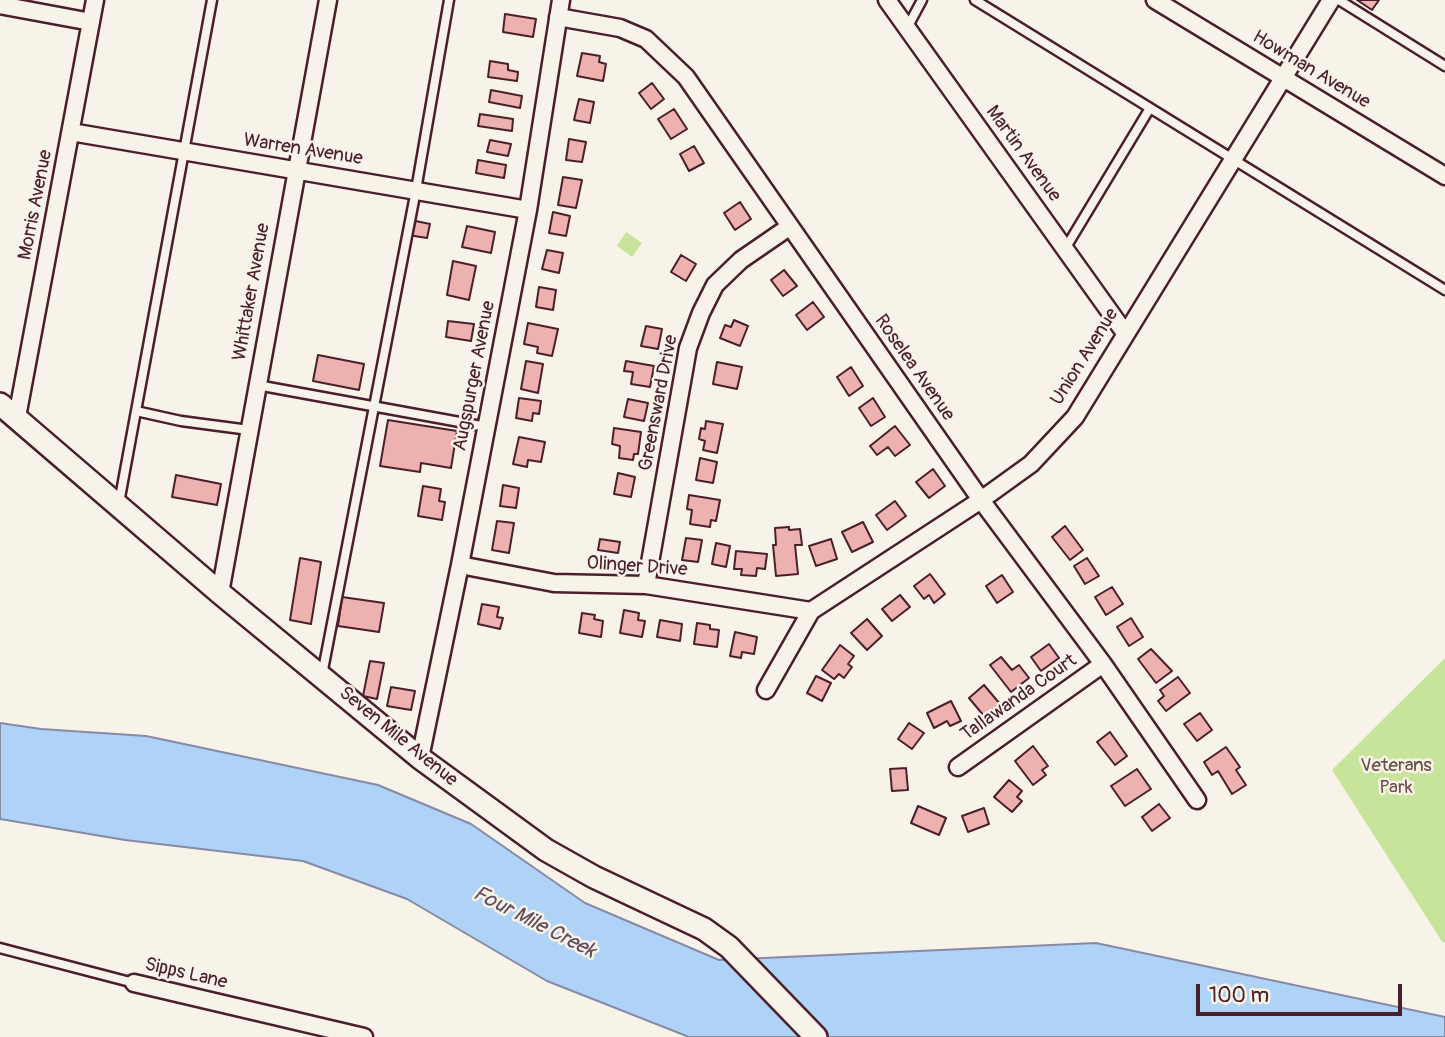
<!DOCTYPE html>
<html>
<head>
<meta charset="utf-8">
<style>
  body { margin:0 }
  #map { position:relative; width:1445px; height:1037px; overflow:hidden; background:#f7f3e8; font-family:Pangolin,sans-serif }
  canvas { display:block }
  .scale { position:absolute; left:1196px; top:984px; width:206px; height:32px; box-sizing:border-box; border:4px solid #4a1f2b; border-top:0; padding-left:9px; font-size:21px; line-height:24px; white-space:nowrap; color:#4a1f2b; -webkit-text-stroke:5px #f7f3e8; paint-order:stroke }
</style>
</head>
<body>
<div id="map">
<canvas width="1445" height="1037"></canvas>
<div class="scale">100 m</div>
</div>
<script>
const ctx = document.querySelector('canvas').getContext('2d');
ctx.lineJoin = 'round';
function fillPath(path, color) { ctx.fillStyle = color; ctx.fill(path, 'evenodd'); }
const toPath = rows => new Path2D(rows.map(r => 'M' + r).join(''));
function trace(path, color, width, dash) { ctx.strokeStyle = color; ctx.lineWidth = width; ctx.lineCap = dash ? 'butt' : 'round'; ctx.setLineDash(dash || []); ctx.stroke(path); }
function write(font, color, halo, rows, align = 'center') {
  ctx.font = font + ' Pangolin,sans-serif'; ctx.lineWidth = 5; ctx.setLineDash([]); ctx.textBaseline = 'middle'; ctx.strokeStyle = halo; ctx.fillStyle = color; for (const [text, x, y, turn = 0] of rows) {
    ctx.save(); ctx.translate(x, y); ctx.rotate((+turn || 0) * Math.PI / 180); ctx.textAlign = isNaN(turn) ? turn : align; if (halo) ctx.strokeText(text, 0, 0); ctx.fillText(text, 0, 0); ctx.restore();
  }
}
fillPath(toPath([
  [626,232,642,243,632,257,617,246],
  [1445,658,1445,942,1443,943,1332,770]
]), '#c8e49a');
const water = toPath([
  [0,723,41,729,146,736,378,785,471,824,585,903,719,960,1096,943,1445,1017,1445,1037,689,1037,547,981,407,899,303,861,125,840,0,819,0,723]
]);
fillPath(water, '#afd2f7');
trace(water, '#878aa5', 2);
const building = toPath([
  [1357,0,1379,0,1372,10,1357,0],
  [505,14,536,19,533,37,503,32,505,14],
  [582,53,600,56,599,62,606,64,603,81,577,76,582,53],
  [490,61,508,64,508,70,518,72,517,81,488,77,490,61],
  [652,83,664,99,651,109,639,93,652,83],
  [491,90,522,96,520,108,489,102,491,90],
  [579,99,594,102,590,123,574,120,579,99],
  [674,109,687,129,671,139,658,119,674,109],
  [480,114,513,119,512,131,478,126,480,114],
  [569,139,586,142,582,162,566,160,569,139],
  [490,140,511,144,508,156,487,152,490,140],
  [694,146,704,163,689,171,680,154,694,146],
  [478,160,506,165,504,178,476,173,478,160],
  [563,177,582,180,576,208,558,205,563,177],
  [740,202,751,219,735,230,724,213,740,202],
  [553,212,570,216,566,236,549,233,553,212],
  [411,220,430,224,427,238,408,235,411,220],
  [467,226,495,232,491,253,462,247,467,226],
  [547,250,563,253,559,273,542,269,547,250],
  [681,255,696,264,686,281,671,272,681,255],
  [453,261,476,266,469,300,447,295,453,261],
  [784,270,797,286,783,296,771,280,784,270],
  [539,287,556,290,553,310,536,307,539,287],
  [813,302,824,317,807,330,796,315,813,302],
  [734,320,748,326,740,346,720,338,725,325,731,327,734,320],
  [448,321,474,324,471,341,446,337,448,321],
  [528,323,558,329,552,356,537,353,538,347,524,344,528,323],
  [646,326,662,329,658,349,641,346,646,326],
  [318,355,364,364,359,390,313,381,318,355],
  [526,361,543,364,538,393,521,389,526,361],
  [626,361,654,366,650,387,631,384,633,372,624,371,626,361],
  [717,362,742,367,737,389,713,384,717,362],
  [851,367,863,386,849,396,837,377,851,367],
  [519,398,541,401,539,414,533,413,532,421,516,418,519,398],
  [873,398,885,417,871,426,859,408,873,398],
  [628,399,648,403,644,421,624,417,628,399],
  [388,420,457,431,451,468,421,463,420,472,380,466,388,420],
  [706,421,723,424,717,453,703,450,705,441,699,439,701,428,705,429,706,421],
  [895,426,910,445,895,456,888,447,877,455,870,446,895,426],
  [614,428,641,432,638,454,634,454,633,460,619,458,620,446,612,444,614,428],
  [519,437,545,442,541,462,528,460,527,467,513,464,519,437],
  [700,458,717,462,713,483,696,480,700,458],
  [933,469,945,486,929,498,916,482,933,469],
  [618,473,635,477,631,497,614,494,618,473],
  [176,475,221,484,217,505,172,497,176,475],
  [503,485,519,488,516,508,500,506,503,485],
  [423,486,441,489,439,501,445,502,442,520,418,516,423,486],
  [689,495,720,500,716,521,711,520,710,527,690,524,692,510,687,509,689,495],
  [895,501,906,516,887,530,876,515,895,501],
  [497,521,514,523,509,553,492,550,497,521],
  [863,522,873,542,852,552,842,532,863,522],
  [1065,526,1083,550,1070,560,1052,537,1065,526],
  [789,527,789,530,800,529,802,545,795,545,798,574,776,576,773,545,776,545,775,528,789,527],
  [686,538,702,540,698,562,682,560,686,538],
  [600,539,620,542,618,553,598,550,600,539],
  [831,539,837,559,816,566,809,546,831,539],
  [716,543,730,546,726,567,712,564,716,543],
  [736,551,767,554,765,569,757,568,756,576,741,575,742,569,734,569,736,551],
  [300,558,321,562,311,624,290,620,300,558],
  [1087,558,1099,576,1085,584,1074,566,1087,558],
  [930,574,945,594,934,603,929,595,924,599,914,586,930,574],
  [1002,575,1013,592,997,603,986,586,1002,575],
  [1112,587,1123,604,1106,615,1095,597,1112,587],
  [900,595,910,607,892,621,882,609,900,595],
  [342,597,384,603,379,632,338,626,342,597],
  [482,604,499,607,497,617,503,618,500,629,478,624,482,604],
  [624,610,639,613,638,620,645,621,642,637,620,633,624,610],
  [582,613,595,615,594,619,603,621,601,637,579,633,582,613],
  [1131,618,1143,637,1129,646,1117,627,1131,618],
  [867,619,882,636,867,650,851,633,867,619],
  [660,620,682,624,680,641,657,637,660,620],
  [697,623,710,625,710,629,719,630,717,647,694,644,697,623],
  [735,632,757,637,754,654,742,652,741,658,730,656,735,632],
  [1049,644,1059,658,1041,671,1031,657,1049,644],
  [840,645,854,656,848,664,852,667,844,678,839,674,834,679,822,670,840,645],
  [1151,649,1172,671,1156,683,1138,659,1151,649],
  [1001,657,1012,670,1019,665,1029,678,1011,692,990,665,1001,657],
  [370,661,384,663,377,699,363,696,370,661],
  [816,676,831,683,822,701,807,693,816,676],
  [1178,677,1190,693,1166,711,1158,701,1164,696,1160,690,1178,677],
  [984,685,1000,704,984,716,969,698,984,685],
  [391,687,415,691,411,710,387,706,391,687],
  [951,701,961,721,950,726,947,721,934,728,927,713,951,701],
  [1200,713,1212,730,1197,741,1184,724,1200,713],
  [909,723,924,733,912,749,898,739,909,723],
  [1110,732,1127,756,1115,765,1097,742,1110,732],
  [1033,746,1048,766,1042,770,1046,775,1033,785,1015,761,1033,746],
  [1226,747,1240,767,1236,770,1246,785,1232,794,1218,771,1212,775,1204,762,1226,747],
  [906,768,908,790,892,791,890,769,906,768],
  [1137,769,1151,789,1125,806,1111,786,1137,769],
  [1009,780,1022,791,1017,797,1022,801,1012,812,994,797,1009,780],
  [1159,804,1170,818,1152,831,1142,817,1159,804],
  [918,806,946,818,939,835,911,823,918,806],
  [984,808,989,824,968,832,962,816,984,808]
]);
fillPath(building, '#edb2b0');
trace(building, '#4a1f2b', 2);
const lane = toPath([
  [975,0,1445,290],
  [1339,0,1445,66],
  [907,28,922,0],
  [1065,249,1150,108],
  [257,385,487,427],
  [136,411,181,421,249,430],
  [119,503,212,0],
  [322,675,416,190,449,0],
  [0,948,134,983]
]);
const street = toPath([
  [887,0,1125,333],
  [1155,0,1445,176],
  [0,5,91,22],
  [558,17,620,28,646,39,686,77,981,500,1103,664,1197,800],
  [71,132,528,210],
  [17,417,95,0],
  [460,565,554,583,646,585,811,611],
  [646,585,688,348,701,313,715,285,741,260,789,227],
  [220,593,328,0],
  [766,690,811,611,981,500,1031,464,1075,417,1331,0],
  [420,758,460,565,528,210,561,0],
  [958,767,1103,664],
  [134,983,364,1037]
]);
const secondary = toPath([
  [0,404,220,593,420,758,546,850,594,877,704,929,729,947,816,1037]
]);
trace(lane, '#4a1f2b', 13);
trace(street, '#4a1f2b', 21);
trace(secondary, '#4a1f2b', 26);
trace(lane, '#f7f3e8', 8);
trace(street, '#f7f3e8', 16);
trace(secondary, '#f7f3e8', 21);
write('19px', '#4a1f2b', '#f7f3e8', [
  ["Howman Avenue",1311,70,31],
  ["Warren Avenue",303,150,9],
  ["Martin Avenue",1023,154,54],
  ["Morris Avenue",36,205,-79],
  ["Whittaker Avenue",252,292,-80],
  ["Union Avenue",1085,357,-58],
  ["Roselea Avenue",914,368,55],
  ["Augspurger Avenue",475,376,-79],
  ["Greensward Drive",659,403,-79],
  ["Olinger Drive",637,567,4],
  ["Tallawanda Court",1019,698,-35],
  ["Seven Mile Avenue",398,737,39],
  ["Sipps Lane",186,974,13]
]);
write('19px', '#6a5047', '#f7f3e8', [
  ["Veterans",1396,766],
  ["Park",1396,788]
]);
write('italic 21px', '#634c5e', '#f7f3e8', [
  ["Four Mile Creek",534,923,27]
]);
</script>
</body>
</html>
